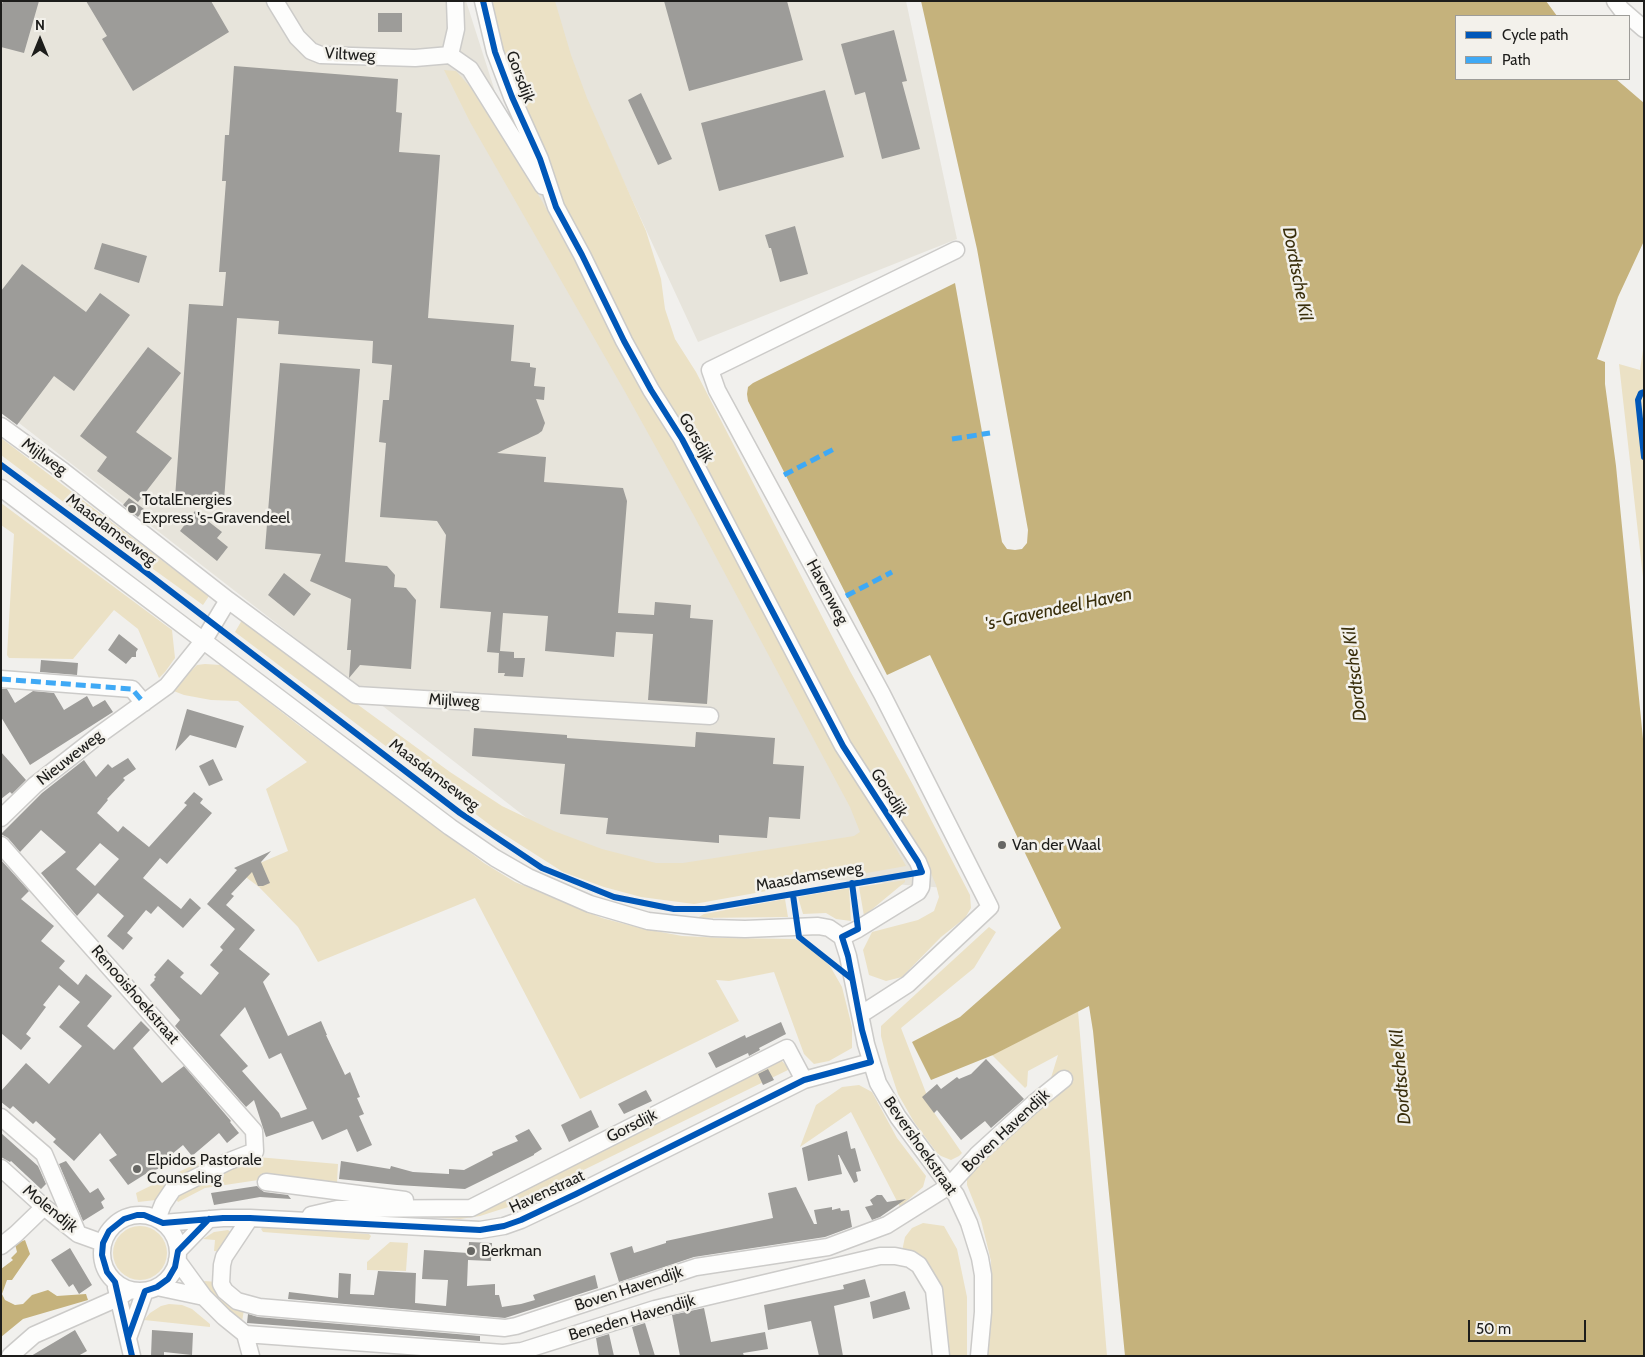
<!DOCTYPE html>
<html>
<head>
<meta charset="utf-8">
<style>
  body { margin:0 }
  #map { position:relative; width:1645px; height:1357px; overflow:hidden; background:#f1f0ed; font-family:Cabin,sans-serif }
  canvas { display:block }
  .frame { position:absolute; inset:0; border:2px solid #1d1d1b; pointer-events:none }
  .legend { position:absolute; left:1455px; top:15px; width:175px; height:65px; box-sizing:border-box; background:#f3f1eb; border:1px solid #9d9c98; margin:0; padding:6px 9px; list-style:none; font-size:15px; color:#1d1d1b }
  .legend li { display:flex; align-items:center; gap:10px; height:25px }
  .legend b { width:25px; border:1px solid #9d9c98 }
  .north { position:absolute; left:15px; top:15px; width:50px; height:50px; -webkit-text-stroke:4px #f3f1eb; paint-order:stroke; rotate:0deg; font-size:14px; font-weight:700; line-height:20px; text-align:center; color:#1d1d1b }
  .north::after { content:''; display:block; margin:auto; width:18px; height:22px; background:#1d1d1b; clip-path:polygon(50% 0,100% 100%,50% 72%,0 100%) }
  .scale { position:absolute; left:1468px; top:1320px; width:118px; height:22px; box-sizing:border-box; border:2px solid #1d1d1b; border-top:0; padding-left:6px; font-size:15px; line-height:18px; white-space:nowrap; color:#1d1d1b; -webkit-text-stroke:4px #f3f1eb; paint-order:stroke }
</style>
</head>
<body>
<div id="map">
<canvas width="1645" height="1357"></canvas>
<div class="frame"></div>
<ul class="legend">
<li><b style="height:6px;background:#0057b8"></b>Cycle path</li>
<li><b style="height:6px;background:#3fa9f5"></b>Path</li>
</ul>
<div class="north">N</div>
<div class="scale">50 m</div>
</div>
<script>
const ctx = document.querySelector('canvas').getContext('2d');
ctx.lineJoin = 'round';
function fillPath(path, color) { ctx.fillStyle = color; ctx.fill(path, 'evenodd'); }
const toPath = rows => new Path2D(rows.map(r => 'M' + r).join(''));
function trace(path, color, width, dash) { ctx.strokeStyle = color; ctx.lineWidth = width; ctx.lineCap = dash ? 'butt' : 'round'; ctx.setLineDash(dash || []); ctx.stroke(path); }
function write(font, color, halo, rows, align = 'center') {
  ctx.font = font + ' Cabin,sans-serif'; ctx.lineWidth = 5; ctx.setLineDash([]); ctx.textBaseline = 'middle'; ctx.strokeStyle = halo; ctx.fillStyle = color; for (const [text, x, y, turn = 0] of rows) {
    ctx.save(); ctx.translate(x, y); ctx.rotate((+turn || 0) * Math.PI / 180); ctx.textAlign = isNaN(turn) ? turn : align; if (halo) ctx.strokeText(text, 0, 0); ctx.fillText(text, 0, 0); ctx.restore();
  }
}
fillPath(toPath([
  [1,1,466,1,499,104,960,889,582,861,1,409],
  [540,1,906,1,957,239,698,342]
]), '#e7e4db');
fillPath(toPath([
  [490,1,555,1,571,55,587,98,646,231,661,279,665,309,675,339,696,372,850,671,913,785,970,895,971,908,965,918,941,937,902,977,886,981,869,975,863,950,872,932,918,920,934,911,939,897,936,885,930,871,889,809,821,691,565,223,510,81],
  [444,70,456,71,471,88,542,201,856,778,906,866,694,904,641,897,604,887,563,872,494,828,235,632,242,620,450,772,502,806,554,831,602,849,656,863,683,863,854,836,860,832,850,807,693,514,624,390,470,122],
  [1644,343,1644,586,1619,364,1640,370],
  [1,438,209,596,203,605,142,561,1,455],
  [1,503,172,630,175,658,165,672,159,678,138,629,114,610,73,659,9,658,7,655,14,534,1,525],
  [205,664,221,665,297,724,404,802,484,863,515,882,602,918,640,928,682,936,725,938,795,939,814,950,830,966,842,987,852,1027,852,1048,829,1061,814,1064,804,1054,774,972,729,981,716,980,739,1021,580,1099,475,898,318,962,298,927,259,887,239,872,288,851,266,789,307,762,238,701,211,700,184,695,171,690,197,665],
  [905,880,905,882,864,916,859,887],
  [849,888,851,921,836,919,826,913,803,914,798,897],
  [785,899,788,917,697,918,704,914],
  [989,927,996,932,974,968,901,1028,933,1111,962,1153,959,1156,951,1160,941,1156,937,1153,914,1122,898,1094,888,1064,881,1036,881,1026],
  [1078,1011,1107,1356,987,1356,992,1304,991,1261,981,1220,967,1185,967,1174,988,1155,1050,1081,1058,1055,1028,1071,1027,1086,1025,1088,992,1055],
  [780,1059,790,1069,508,1207,480,1216,460,1219,407,1215,460,1207],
  [859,1085,872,1092,897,1138,926,1176,923,1187,900,1207,851,1112,800,1147,816,1105,842,1087],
  [224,1155,156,1200,138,1202,136,1193,195,1164],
  [257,1157,338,1164,337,1183,265,1179,205,1188,178,1202,175,1198,197,1182],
  [923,1223,944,1226,957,1249,967,1297,967,1356,943,1356,938,1295,902,1251,905,1237,912,1228],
  '113 1253a27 27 0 1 1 54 0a27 27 0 1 1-54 0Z',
  [263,1227,369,1234,371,1236,369,1240,263,1232,261,1229],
  [228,1230,232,1233,223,1252,214,1251,215,1240,203,1239,214,1232],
  [390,1242,408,1243,406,1271,367,1270,367,1262],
  [204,1281,218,1282,244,1310,241,1327,212,1296],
  [169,1304,182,1305,192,1309,210,1324,210,1327,144,1320,150,1313,161,1306]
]), '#ebe1c5');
fillPath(toPath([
  [921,1,1546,1,1557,16,1456,16,1456,79,1616,79,1644,103,1644,241,1618,297,1597,359,1605,362,1605,384,1616,466,1644,749,1644,1356,1125,1356,1093,1031,1089,1006,993,1055,931,1080,912,1042,960,1017,1061,928,930,655,887,675,748,401,747,394,748,387,753,383,955,283,1002,542,1007,549,1015,550,1022,549,1027,543,1028,530,977,249],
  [25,1240,30,1254,12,1280,7,1280,2,1294,5,1300,15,1305,23,1304,32,1295,48,1290,57,1296,86,1294,88,1300,23,1319,1,1337,1,1269,13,1260,11,1258,17,1252,15,1244]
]), '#c5b27c');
fillPath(toPath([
  [3,1,39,1,24,53,1,47,1,7],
  [86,1,211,1,229,32,133,91,102,39,107,36],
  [664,1,787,1,803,60,689,91],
  [378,13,402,13,402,32,378,32],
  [894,30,907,81,902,82,920,149,882,159,865,92,855,95,841,44],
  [234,66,398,79,396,112,402,113,399,152,440,155,428,318,514,325,511,361,530,363,530,367,536,368,534,386,545,387,544,400,536,399,545,423,542,431,538,434,497,453,546,457,544,482,623,488,627,501,618,613,654,615,655,602,691,605,690,618,713,620,707,704,648,700,653,634,616,632,614,657,545,651,548,616,503,613,500,651,514,652,514,658,525,658,523,677,504,676,505,673,498,673,499,653,487,652,491,612,440,608,446,535,437,521,380,517,386,443,379,442,383,400,389,400,392,365,372,363,373,341,278,334,279,321,237,318,224,501,175,498,189,304,223,306,226,272,219,272,226,181,222,181,225,135,229,135],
  [825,90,844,157,719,191,701,123],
  [641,93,672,159,658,165,628,100],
  [795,226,808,274,780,282,771,248,769,248,765,235],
  [102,243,147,256,139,283,94,269],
  [22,264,86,312,100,293,130,315,74,391,54,376,17,425,1,413,1,291],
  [148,347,181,373,136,432,172,458,138,502,97,471,107,457,80,436],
  [280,363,360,369,345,562,387,566,395,575,394,587,406,588,416,600,411,669,360,665,349,678,351,650,347,650,351,599,310,581,321,554,265,549],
  [129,498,144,509,138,517,123,505],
  [195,511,222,532,217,538,228,547,217,561,180,531],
  [284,573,311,594,294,616,268,595],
  [119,634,138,649,136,652,136,657,132,657,126,664,108,650],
  [41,660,78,663,77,675,40,672],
  [1,689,7,689,15,703,33,691,54,693,64,710,87,696,93,707,105,700,113,712,30,765,1,717],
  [187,709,244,726,236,748,190,735,175,751],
  [474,728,567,735,567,738,695,747,696,732,775,738,773,764,804,766,800,819,769,817,767,838,719,835,719,843,606,834,608,818,560,814,565,764,472,756],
  [1,752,26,780,12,794,10,792,1,799],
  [128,758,136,769,123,778,125,780,107,799,108,800,97,813,118,832,123,826,149,847,187,805,184,803,194,792,203,799,200,803,212,813,167,864,160,858,143,878,181,909,190,898,201,908,183,928,158,906,151,914,146,910,127,933,133,938,123,950,107,936,124,916,98,893,77,916,41,873,66,852,41,830,20,852,8,838,1,834,42,793,84,760,96,777,108,764,112,768],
  [100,843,119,859,95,886,76,869],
  [213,759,223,780,209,786,199,766],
  [271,851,261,862,270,883,263,886,258,886,252,872,231,894,234,896,226,905,255,930,239,949,270,974,263,982,288,1036,321,1021,327,1035,326,1035,345,1075,350,1072,360,1097,357,1098,364,1114,359,1116,372,1145,357,1152,347,1129,322,1140,313,1121,266,1137,254,1100,246,1107,175,1026,180,1020,150,985,155,980,154,979,156,977,154,975,168,959,184,973,180,977,201,995,219,973,210,965,223,950,220,947,235,929,207,904,237,870,234,868],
  [245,1007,269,1059,281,1053,307,1109,281,1118,279,1113,242,1071,248,1066,220,1035],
  [1,860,29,891,21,899,54,926,41,941,65,961,59,968,78,985,86,974,112,996,87,1026,114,1050,141,1021,150,1030,133,1048,162,1083,184,1066,231,1121,230,1122,239,1133,227,1143,219,1133,192,1156,183,1145,166,1159,163,1167,147,1173,128,1185,109,1160,117,1155,100,1133,74,1161,53,1142,56,1139,36,1121,33,1124,13,1106,10,1109,1,1102,1,1091,26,1063,49,1084,82,1046,59,1027,80,1002,59,985,43,1005,46,1007,26,1034,31,1038,21,1050,1,1033],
  [781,1022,786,1034,759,1048,760,1050,749,1056,748,1053,716,1068,708,1053,745,1035,746,1038],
  [986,1059,1024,1099,991,1128,985,1121,961,1140,937,1110,934,1113,922,1097,937,1084,941,1089,957,1077,959,1079,971,1074],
  [768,1069,774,1080,763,1085,758,1074],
  [646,1090,652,1101,624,1114,618,1104],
  [591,1110,599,1127,569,1142,561,1125],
  [529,1129,542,1149,534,1154,534,1155,465,1189,397,1185,339,1179,341,1161,390,1169,391,1166,413,1172,449,1174,449,1169,464,1170,493,1155,492,1152,518,1141,515,1136],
  [847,1131,851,1149,855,1148,861,1171,856,1172,858,1181,854,1183,839,1155,838,1155,842,1174,808,1181,802,1148],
  [1,1133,38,1166,46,1184,41,1189,11,1161,10,1162,1,1157],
  [66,1161,90,1193,98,1188,105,1199,101,1202,104,1208,83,1221,59,1164],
  [257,1186,264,1192,288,1195,291,1199,260,1197,214,1205,211,1193],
  [796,1187,814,1224,817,1224,814,1210,832,1207,832,1210,840,1208,841,1211,849,1210,852,1227,825,1237,694,1257,619,1282,610,1253,632,1246,634,1253,666,1243,666,1241,773,1218,768,1193],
  [877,1195,882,1195,887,1202,906,1199,880,1217,872,1220,865,1207,873,1205,870,1200],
  [469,1242,492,1243,491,1261,468,1260,467,1286,495,1284,495,1295,499,1295,502,1307,521,1304,535,1300,533,1295,595,1275,598,1288,505,1318,288,1299,289,1292,338,1298,339,1273,351,1274,350,1294,374,1295,378,1271,416,1273,415,1303,446,1306,448,1280,422,1279,424,1250,468,1253,468,1257],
  [70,1248,92,1285,79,1294,73,1284,69,1287,51,1260],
  [865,1279,870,1297,834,1306,843,1356,819,1356,811,1321,768,1330,764,1305,844,1289,843,1285],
  [905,1291,910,1309,873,1319,870,1302],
  [704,1308,711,1342,765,1332,768,1349,743,1353,744,1356,680,1356,672,1315],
  [248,1314,258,1317,480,1336,480,1341,247,1323],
  [645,1323,655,1356,640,1356,632,1327],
  [75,1330,87,1351,78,1356,31,1356],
  [152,1330,193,1333,192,1355,164,1352,164,1356,151,1356],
  [609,1334,614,1356,599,1356,596,1338]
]), '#9d9c99');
const minor = toPath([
  [275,1,297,37,311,51,321,55,415,58,450,55],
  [455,1,456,29,450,55,470,69,543,186],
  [483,1,495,52,512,97,540,159,556,207,582,255,624,341,651,390,682,439,843,746,918,862,922,872,921,887,918,892,858,929,842,937],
  [1615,1,1621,9,1644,29],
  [1,426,63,471,228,600,356,695,710,716],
  [1,488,450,827,495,858,528,877,590,904,648,921,712,928,745,929,818,926,829,928,842,937,848,956,866,1044,878,1083,898,1117,956,1195,969,1223,980,1258,983,1275,983,1312,979,1356],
  [1,679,132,689,144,703],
  [1,818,35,785,99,735,167,686,204,640,228,600],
  [1,845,254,1131,255,1151,227,1162,173,1189,163,1204,157,1219],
  [860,1015,908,984,990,907,882,694,717,390,710,370,956,250],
  [1,1117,44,1154,78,1234],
  [1,1168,44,1207,78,1234,103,1243],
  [266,1182,405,1200],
  [311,1215,337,1209,471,1208,787,1048,804,1080],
  '102 1253a38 38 0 1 1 76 0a38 38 0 1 1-76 0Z',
  [250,1218,224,1257,222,1265,221,1284,225,1291,237,1301,259,1307,505,1328,516,1326,696,1267,828,1247,887,1225,949,1186,977,1155,1033,1104,1064,1079],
  [163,1223,223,1218,250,1218,480,1230,504,1226,521,1220,576,1194,804,1080,871,1062],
  [1,1246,16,1234,44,1207],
  [178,1251,209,1219],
  [177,1260,204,1297,224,1317,245,1334],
  [116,1287,132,1356],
  [157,1287,204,1297],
  [245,1334,503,1353,522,1351,655,1309,880,1256,895,1256,910,1259,919,1265,934,1290,941,1356],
  [245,1334,251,1356],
  [128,1338,145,1291],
  [10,1356,34,1335,118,1298,130,1290]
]);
trace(minor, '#cccbc9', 19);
trace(minor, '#fdfdfc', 16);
trace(toPath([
  [952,439,990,433],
  [784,475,834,449],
  [846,596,892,572],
  [1,679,132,689,144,703]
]), '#3fa9f5', 5, [10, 5]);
trace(toPath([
  [1644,392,1641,393,1638,400,1644,457],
  [1,465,139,567,460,813,542,868,614,897,674,909,705,909,922,872,918,862,843,746,682,439,651,390,624,341,582,255,556,207,540,159,512,97,495,52,483,1],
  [793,895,799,937,852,979],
  [128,1338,145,1291,157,1287,168,1279,175,1267,178,1251,209,1219],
  [132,1356,115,1282,107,1272,102,1255,103,1243,109,1231,124,1219,137,1215,144,1215,163,1223,223,1218,250,1218,480,1230,504,1226,521,1220,576,1194,804,1080,871,1062,862,1030,848,956,842,937,858,929,852,883]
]), '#0057b8', 6);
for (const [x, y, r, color] of [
  [132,509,5,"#676764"],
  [1002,845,5,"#676764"],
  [137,1169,5,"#676764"],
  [471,1251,5,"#676764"]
]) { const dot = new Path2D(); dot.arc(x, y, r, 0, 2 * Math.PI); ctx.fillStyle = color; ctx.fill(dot); trace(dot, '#f3f1eb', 2); }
write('16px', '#1d1d1b', '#f3f1eb', [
  ["Viltweg",350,55,3],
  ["Gorsdijk",520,77,69],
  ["Gorsdijk",696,438,60],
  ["Mijlweg",44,457,36],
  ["Maasdamseweg",111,530,37],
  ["Havenweg",827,592,62],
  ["Mijlweg",454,701,3],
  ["Nieuweweg",70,758,-38],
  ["Maasdamseweg",434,775,37],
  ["Gorsdijk",889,793,57],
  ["Maasdamseweg",809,877,-10],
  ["Renooishoekstraat",135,995,49],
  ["Gorsdijk",632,1126,-27],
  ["Boven Havendijk",1006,1131,-43],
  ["Bevershoekstraat",920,1146,55],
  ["Havenstraat",547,1192,-25],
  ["Molendijk",50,1209,39],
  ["Boven Havendijk",629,1289,-18],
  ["Beneden Havendijk",632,1318,-16]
]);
write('16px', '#1d1d1b', '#f3f1eb', [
  ["TotalEnergies",142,500],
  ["Express 's-Gravendeel",142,518],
  ["Van der Waal",1012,845],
  ["Elpidos Pastorale",147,1160],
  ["Counseling",147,1178],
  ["Berkman",481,1251]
], 'left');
write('italic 18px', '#392e0b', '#f3f1eb', [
  ["Dordtsche Kil",1297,274,79],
  ["'s-Gravendeel Haven",1059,609,-12],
  ["Dordtsche Kil",1355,674,-97],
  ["Dordtsche Kil",1401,1077,-95]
]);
</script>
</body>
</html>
